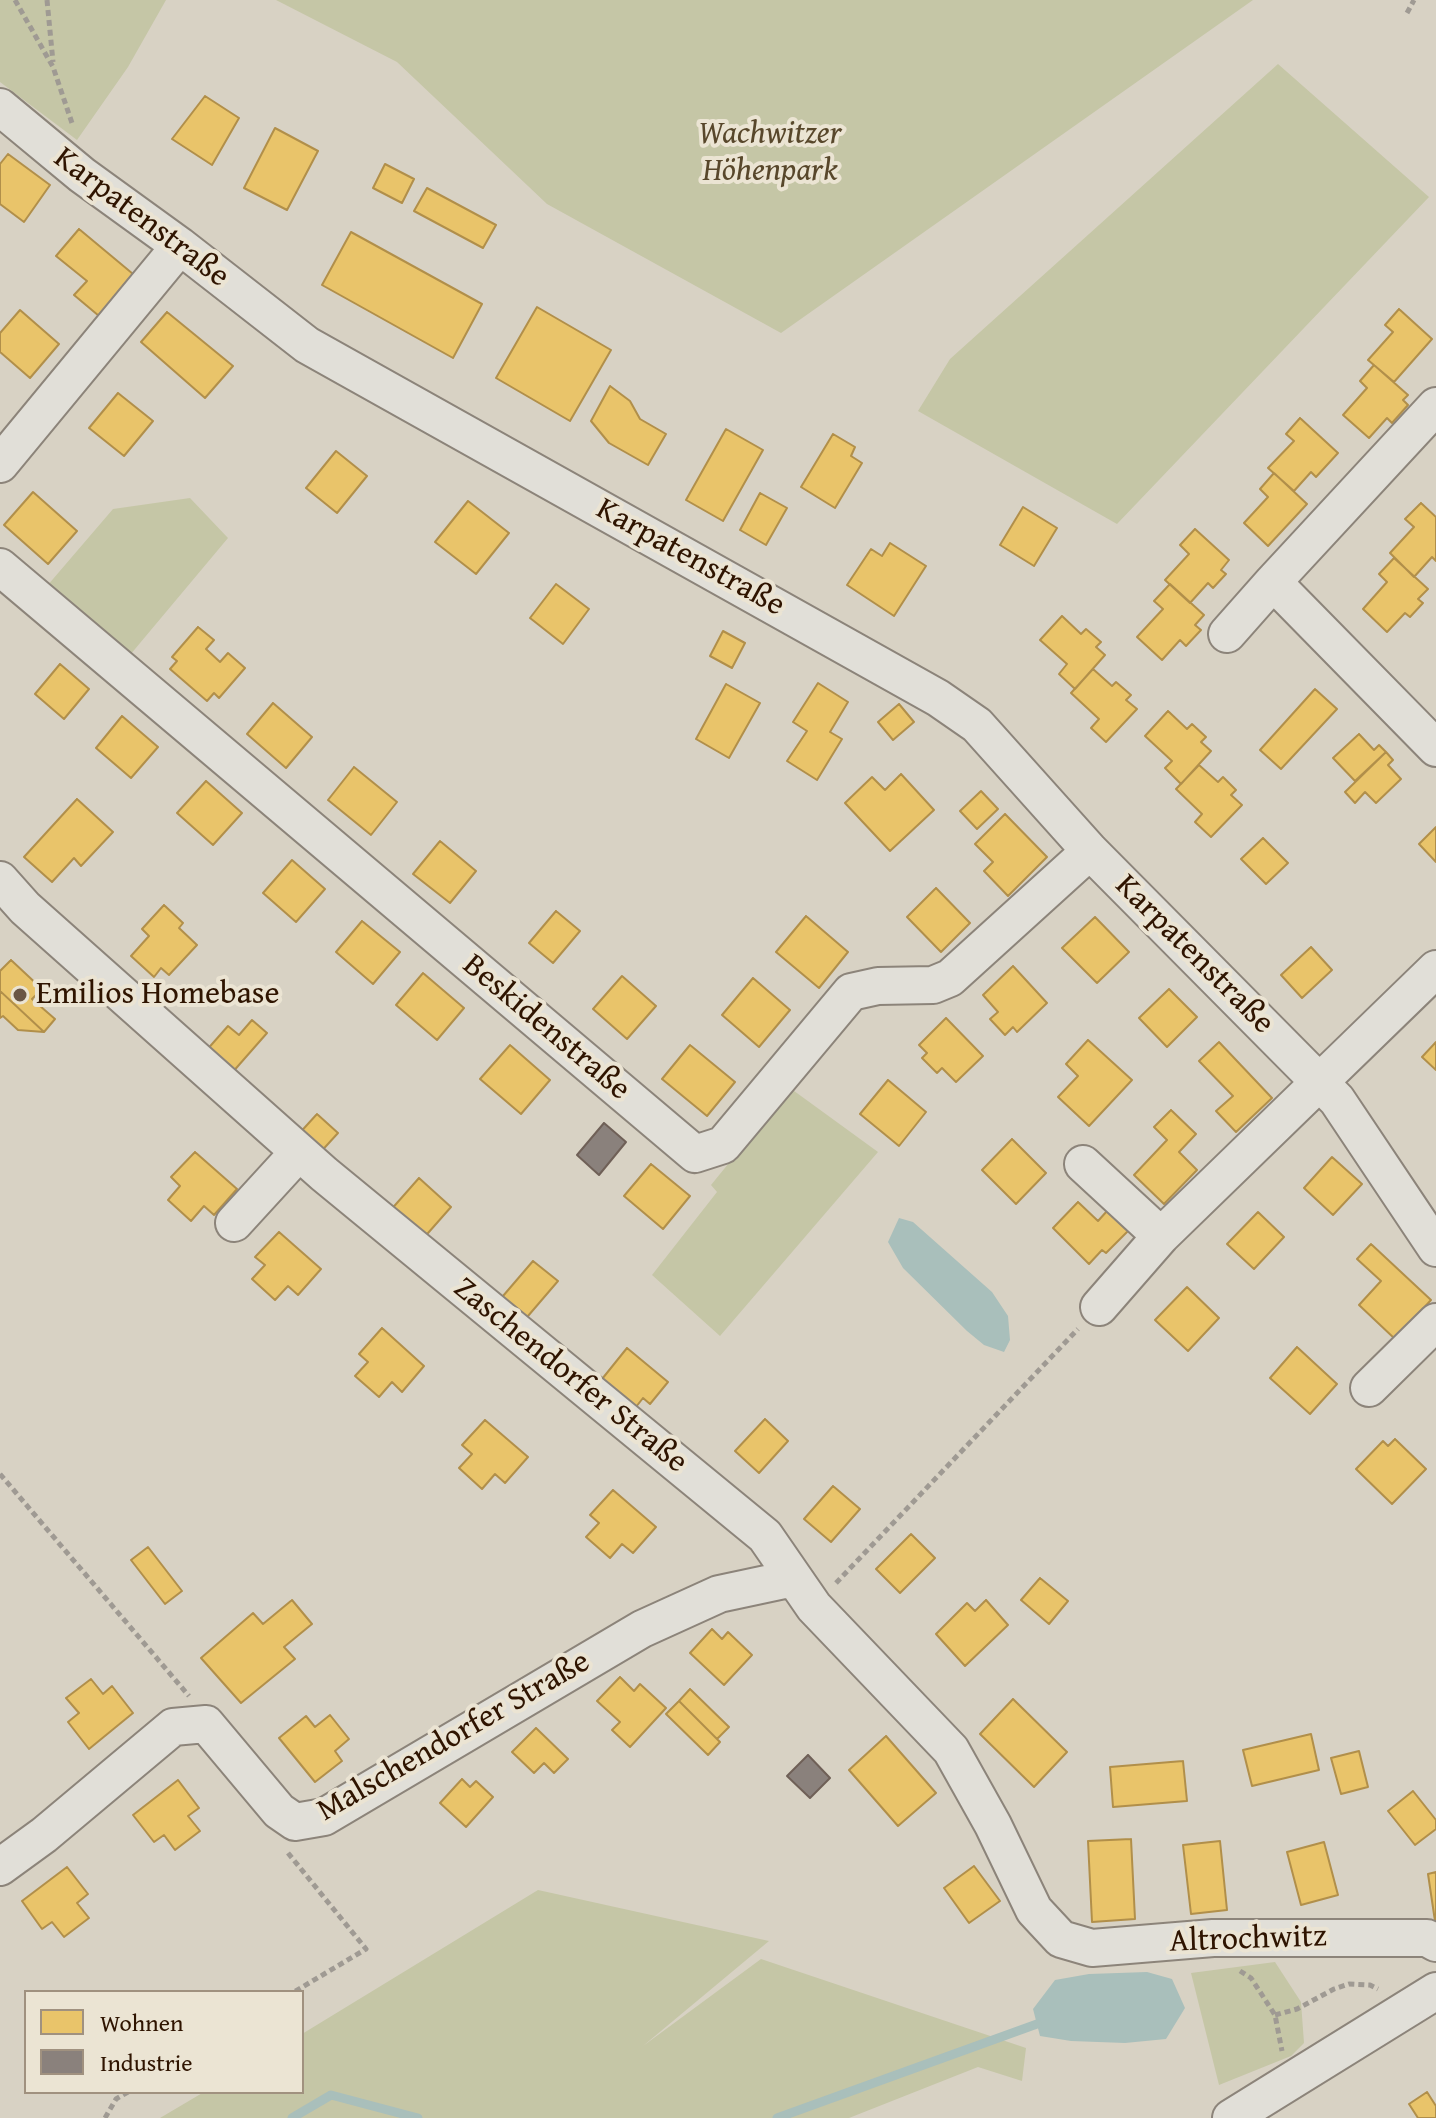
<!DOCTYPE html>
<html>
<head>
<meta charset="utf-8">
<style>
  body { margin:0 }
  #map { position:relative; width:1436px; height:2118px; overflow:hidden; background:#d8d2c4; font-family:"Gentium Book Plus",serif }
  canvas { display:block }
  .legend { position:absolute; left:24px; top:1990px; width:280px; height:104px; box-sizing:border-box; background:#ebe4d3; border:2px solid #a0917f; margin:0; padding:10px 14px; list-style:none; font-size:24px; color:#2f1400 }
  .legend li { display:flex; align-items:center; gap:16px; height:40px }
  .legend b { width:40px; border:2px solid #a0917f }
</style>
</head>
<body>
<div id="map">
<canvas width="1436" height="2118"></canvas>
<ul class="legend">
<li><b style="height:22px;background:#e9c46a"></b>Wohnen</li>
<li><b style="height:22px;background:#8a817c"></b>Industrie</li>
</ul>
</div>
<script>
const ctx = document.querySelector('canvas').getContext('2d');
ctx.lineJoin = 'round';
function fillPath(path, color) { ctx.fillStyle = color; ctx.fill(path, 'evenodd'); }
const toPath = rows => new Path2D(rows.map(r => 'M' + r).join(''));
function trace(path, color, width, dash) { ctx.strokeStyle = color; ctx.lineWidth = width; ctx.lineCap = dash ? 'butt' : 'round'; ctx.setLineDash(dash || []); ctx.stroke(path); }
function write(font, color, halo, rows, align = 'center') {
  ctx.font = font + ' "Gentium Book Plus",serif'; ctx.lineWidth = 8; ctx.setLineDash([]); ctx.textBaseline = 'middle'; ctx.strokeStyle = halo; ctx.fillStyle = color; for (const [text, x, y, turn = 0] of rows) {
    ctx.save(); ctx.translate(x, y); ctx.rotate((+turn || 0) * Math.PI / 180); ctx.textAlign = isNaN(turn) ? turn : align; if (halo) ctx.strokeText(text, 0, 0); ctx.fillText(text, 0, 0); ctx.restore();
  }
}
fillPath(toPath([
  [0,0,166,0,128,67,77,140,0,82],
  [276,0,1253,0,781,333,547,204,397,62],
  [1278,64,1429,197,1117,524,918,411,950,359],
  [190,498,228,538,130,655,47,586,113,509],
  [790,1088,878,1152,720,1336,652,1275,717,1192,711,1185],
  [538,1890,769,1941,643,2046,761,1959,1026,2048,1022,2081,978,2067,849,2118,160,2118,204,2092,302,2092,302,2034],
  [1275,1962,1301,2002,1304,2043,1291,2056,1219,2085,1191,1973]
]), '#c5c6a6');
fillPath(toPath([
  [899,1218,913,1222,992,1292,1008,1316,1010,1340,1004,1352,984,1345,967,1331,903,1268,888,1242],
  [1147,1972,1172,1979,1185,2008,1166,2039,1125,2043,1071,2041,1040,2036,1033,2009,1055,1980,1089,1974]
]), '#a9bfbb');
const homes = toPath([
  [205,96,239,118,212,165,172,139,205,96],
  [275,128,318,151,287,210,244,188,275,128],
  [8,154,50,185,24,222,0,204,0,164,8,154],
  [385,164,414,179,402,203,373,188,385,164],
  [427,188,496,225,483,248,414,211,427,188],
  [79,229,133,274,99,316,74,295,87,281,56,256,79,229],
  [351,232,482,304,453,358,322,285,351,232],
  [537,307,611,350,570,421,496,378,537,307],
  [1399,309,1432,339,1394,382,1368,360,1393,332,1385,325,1399,309],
  [20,310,59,344,30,378,0,352,0,333,20,310],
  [167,312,233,366,205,398,141,342,167,312],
  [1374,365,1408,395,1403,400,1408,405,1392,423,1387,418,1369,438,1343,415,1367,388,1360,381,1374,365],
  [610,386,630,401,640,419,666,434,648,465,609,443,591,421,610,386],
  [118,393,153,421,124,456,89,428,118,393],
  [1300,418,1338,453,1316,477,1311,472,1294,491,1268,468,1294,441,1286,434,1300,418],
  [726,429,763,450,723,521,686,500,726,429],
  [833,434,855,447,851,456,862,463,835,508,801,487,833,434],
  [336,451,367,476,337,513,306,488,336,451],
  [1274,473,1307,504,1268,546,1244,523,1268,497,1260,489,1274,473],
  [33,492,77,531,48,564,4,525,33,492],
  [760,493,787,508,766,545,740,530,760,493],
  [468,501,509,533,476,574,435,542,468,501],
  [1421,503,1436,517,1436,561,1432,557,1414,577,1390,553,1414,527,1405,519,1421,503],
  [1023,507,1057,528,1034,566,1000,545,1023,507],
  [1195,529,1229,560,1221,570,1226,574,1213,588,1208,583,1190,603,1165,580,1189,554,1180,545,1195,529],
  [890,543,926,566,894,616,847,585,871,549,882,556,890,543],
  [1394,558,1428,589,1418,599,1423,603,1410,617,1405,613,1387,632,1363,609,1387,582,1379,574,1394,558],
  [556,584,589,609,563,644,530,618,556,584],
  [1170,584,1204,615,1195,625,1201,630,1186,646,1180,640,1162,660,1137,637,1163,609,1154,601,1170,584],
  [1062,616,1081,634,1086,629,1101,642,1096,647,1105,655,1075,689,1059,674,1067,664,1040,640,1062,616],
  [198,627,214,640,206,649,220,662,228,653,245,668,219,698,214,693,207,701,170,669,177,661,172,657,198,627],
  [723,631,745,643,732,668,710,656,723,631],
  [60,664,89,689,64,719,35,694,60,664],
  [1093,669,1112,686,1116,682,1131,695,1126,700,1137,709,1106,742,1091,728,1099,719,1071,693,1093,669],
  [818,683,848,702,830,732,842,739,817,780,787,761,807,731,793,722,818,683],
  [726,684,760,703,729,758,696,739,726,684],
  [1315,689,1337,709,1281,769,1260,750,1315,689],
  [273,703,312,737,286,768,247,734,273,703],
  [899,704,914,722,893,740,878,722,899,704],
  [1168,711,1187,729,1192,724,1206,737,1201,742,1211,751,1181,784,1165,768,1172,761,1145,736,1168,711],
  [122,716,158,747,131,778,96,748,122,716],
  [1359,734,1374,750,1379,745,1386,752,1355,781,1333,758,1359,734],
  [1386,752,1393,760,1388,765,1401,779,1376,803,1365,792,1355,803,1345,792,1386,752],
  [1199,765,1218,782,1223,777,1236,790,1231,795,1242,805,1211,837,1195,822,1202,814,1176,789,1199,765],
  [354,767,397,802,371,835,328,800,354,767],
  [901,774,934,810,890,851,845,803,872,777,885,790,901,774],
  [206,781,242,813,213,845,177,813,206,781],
  [981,791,998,809,977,829,960,811,981,791],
  [77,799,113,832,81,866,74,858,52,882,24,857,77,799],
  [1005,814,1047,857,1008,896,984,871,993,862,975,844,1005,814],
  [1436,827,1436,862,1419,844,1436,827],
  [1263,838,1288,863,1266,884,1241,859,1263,838],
  [440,841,476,871,450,903,413,874,440,841],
  [292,860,325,889,296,922,263,893,292,860],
  [936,888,970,923,941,952,907,917,936,888],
  [164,905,183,923,179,928,197,945,169,975,161,968,154,977,131,956,149,936,142,929,164,905],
  [556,911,580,931,553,963,529,943,556,911],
  [806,916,848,952,819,988,776,952,806,916],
  [1095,917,1129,952,1097,983,1062,948,1095,917],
  [362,921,400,952,373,984,336,952,362,921],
  [1311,947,1332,970,1302,998,1281,975,1311,947],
  [11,960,42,989,32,999,55,1019,44,1032,0,991,0,971,11,960],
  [1013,966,1047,1003,1017,1032,1013,1027,1005,1035,990,1019,998,1012,983,995,1013,966],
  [423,973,464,1008,437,1040,396,1005,423,973],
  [622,976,656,1006,627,1039,593,1009,622,976],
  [753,978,790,1010,759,1047,722,1015,753,978],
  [1169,989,1197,1017,1167,1047,1139,1018,1169,989],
  [0,991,44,1032,18,1030,3,1016,0,1018,0,991],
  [946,1018,983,1056,956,1082,942,1068,937,1073,922,1058,927,1053,919,1045,946,1018],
  [252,1020,267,1033,231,1074,205,1052,228,1026,239,1035,252,1020],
  [1088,1040,1132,1080,1089,1126,1058,1097,1078,1076,1066,1064,1088,1040],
  [1219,1042,1272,1098,1236,1132,1216,1111,1233,1096,1199,1061,1219,1042],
  [1436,1042,1436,1070,1422,1057,1436,1042],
  [510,1045,550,1080,521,1114,480,1079,510,1045],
  [690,1045,735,1082,707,1116,662,1079,690,1045],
  [888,1080,926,1112,899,1146,860,1114,888,1080],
  [1171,1110,1196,1134,1179,1152,1197,1170,1164,1204,1134,1175,1167,1140,1154,1127,1171,1110],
  [317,1114,338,1133,317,1156,296,1137,317,1114],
  [1012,1139,1046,1173,1016,1204,982,1170,1012,1139],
  [195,1152,237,1189,214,1215,204,1206,191,1221,168,1200,180,1186,171,1177,195,1152],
  [1332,1157,1362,1184,1333,1215,1304,1188,1332,1157],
  [651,1164,690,1196,663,1229,624,1196,651,1164],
  [419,1178,451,1207,421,1241,389,1212,419,1178],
  [1078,1202,1098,1221,1107,1211,1128,1231,1106,1253,1102,1250,1089,1264,1053,1228,1078,1202],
  [1258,1212,1284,1237,1254,1269,1227,1244,1258,1212],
  [279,1232,321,1269,298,1295,288,1286,275,1300,252,1279,265,1265,255,1257,279,1232],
  [1371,1244,1431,1300,1395,1339,1359,1305,1381,1281,1357,1259,1371,1244],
  [533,1261,558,1281,522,1323,497,1303,533,1261],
  [1187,1287,1219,1318,1188,1351,1155,1320,1187,1287],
  [382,1328,424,1366,402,1392,392,1382,379,1397,355,1376,368,1362,359,1354,382,1328],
  [1297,1347,1337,1384,1310,1414,1270,1378,1297,1347],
  [627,1348,668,1382,650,1404,643,1398,632,1412,598,1384,627,1348],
  [765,1419,788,1441,759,1473,735,1451,765,1419],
  [485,1420,528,1457,505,1483,495,1474,482,1489,459,1468,472,1454,462,1445,485,1420],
  [1395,1439,1426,1469,1392,1504,1356,1469,1383,1441,1388,1446,1395,1439],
  [833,1486,860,1509,831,1542,804,1519,833,1486],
  [613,1490,656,1527,633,1553,622,1544,610,1558,586,1537,599,1523,590,1515,613,1490],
  [911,1534,935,1558,900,1593,876,1569,911,1534],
  [148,1547,182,1591,165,1604,131,1560,148,1547],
  [1040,1578,1068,1601,1049,1624,1021,1600,1040,1578],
  [292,1600,312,1624,284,1647,295,1659,241,1703,201,1658,253,1613,263,1624,292,1600],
  [986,1600,1008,1625,965,1666,936,1634,967,1603,975,1611,986,1600],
  [712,1629,722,1639,728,1632,752,1655,724,1685,690,1653,712,1629],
  [620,1677,634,1691,640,1684,666,1708,630,1747,612,1730,620,1722,597,1701,620,1677],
  [91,1679,103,1694,112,1686,133,1713,89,1749,68,1722,79,1713,66,1698,91,1679],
  [690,1689,729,1727,717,1739,679,1701,690,1689],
  [1013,1699,1067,1752,1034,1787,980,1734,1013,1699],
  [679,1701,720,1742,708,1755,666,1714,679,1701],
  [330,1715,349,1739,335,1751,342,1761,315,1782,279,1738,306,1716,315,1727,330,1715],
  [536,1728,568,1759,554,1773,544,1763,534,1773,512,1752,536,1728],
  [1311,1734,1319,1770,1252,1786,1243,1750,1311,1734],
  [886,1736,936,1793,898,1826,849,1770,886,1736],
  [1359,1751,1368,1787,1341,1794,1331,1758,1359,1751],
  [1183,1761,1187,1801,1113,1807,1110,1767,1183,1761],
  [462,1779,470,1787,476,1781,493,1797,466,1827,440,1803,462,1779],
  [178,1780,199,1808,188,1816,200,1831,175,1850,164,1835,154,1842,133,1815,178,1780],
  [1413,1791,1436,1820,1436,1829,1415,1845,1388,1811,1413,1791],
  [1131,1839,1135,1919,1092,1922,1088,1841,1131,1839],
  [1220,1841,1227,1910,1191,1914,1183,1845,1220,1841],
  [1324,1842,1338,1895,1301,1905,1287,1852,1324,1842],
  [974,1866,1000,1901,969,1923,944,1888,974,1866],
  [67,1867,88,1894,77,1903,89,1918,64,1937,52,1922,42,1929,22,1901,67,1867],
  [1436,1872,1436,1921,1435,1921,1428,1874,1436,1872],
  [1427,2092,1436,2106,1436,2118,1418,2118,1409,2104,1427,2092]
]);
fillPath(homes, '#e9c46a');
trace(homes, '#b18f4a', 2);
const industry = toPath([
  [604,1123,626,1142,599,1175,577,1155,604,1123],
  [808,1755,830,1778,810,1798,787,1776,808,1755]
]);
fillPath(industry, '#8a817c');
trace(industry, '#6f6057', 2);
trace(toPath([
  [292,2118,331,2095,418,2118],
  [777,2118,1037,2024]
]), '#a9bfbb', 9);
const minor = toPath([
  [0,107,82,175,180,246,307,345,938,698,977,725,1090,851,1337,1100,1436,1248],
  [1436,406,1273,582,1436,748],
  [0,464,180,246],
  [0,567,695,1154,723,1145,851,992,878,986,933,985,950,978,1090,851],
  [1227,634,1273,582],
  [0,880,25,908,324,1174,765,1536,814,1607,951,1750,993,1825,1034,1910,1061,1939,1092,1948,1213,1938,1427,1938,1436,1943],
  [1083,1164,1161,1236],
  [234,1223,299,1152],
  [1099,1307,1161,1236,1436,969],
  [1369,1388,1436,1322],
  [0,1867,44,1835,173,1727,206,1724,279,1811,295,1822,324,1817,642,1629,719,1594,794,1578],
  [1231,2118,1436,1991]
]);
trace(minor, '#8c847a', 40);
trace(toPath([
  [15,0,53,67,73,126],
  [47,0,53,62],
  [1407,13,1414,0],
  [0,1474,189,1696],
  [836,1583,1078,1329],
  [288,1853,366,1949,294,1992],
  [1240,1971,1251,1978,1275,2015,1282,2051],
  [1275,2015,1297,2009,1334,1989,1349,1984,1370,1985,1378,1989],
  [105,2118,116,2099,128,2092]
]), '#9f9a93', 5, [6, 4]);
trace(minor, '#e1dfd8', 36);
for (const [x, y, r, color] of [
  [20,995,8,"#6a5645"]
]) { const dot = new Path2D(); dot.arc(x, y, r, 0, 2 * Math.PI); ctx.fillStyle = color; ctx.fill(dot); trace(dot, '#ebe4d3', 3); }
write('italic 32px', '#58472b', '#ebe4d3', [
  ["Wachwitzer",770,135],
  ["Höhenpark",770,172]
]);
write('32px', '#2f1400', '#ebe4d3', [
  ["Karpatenstraße",141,218,37],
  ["Karpatenstraße",690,558,29],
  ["Karpatenstraße",1194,955,45],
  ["Beskidenstraße",546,1028,40],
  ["Zaschendorfer Straße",570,1376,39],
  ["Malschendorfer Straße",454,1737,-30],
  ["Altrochwitz",1248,1940,-2]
]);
write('32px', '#2f1400', '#ebe4d3', [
  ["Emilios Homebase",36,995]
], 'left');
</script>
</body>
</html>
